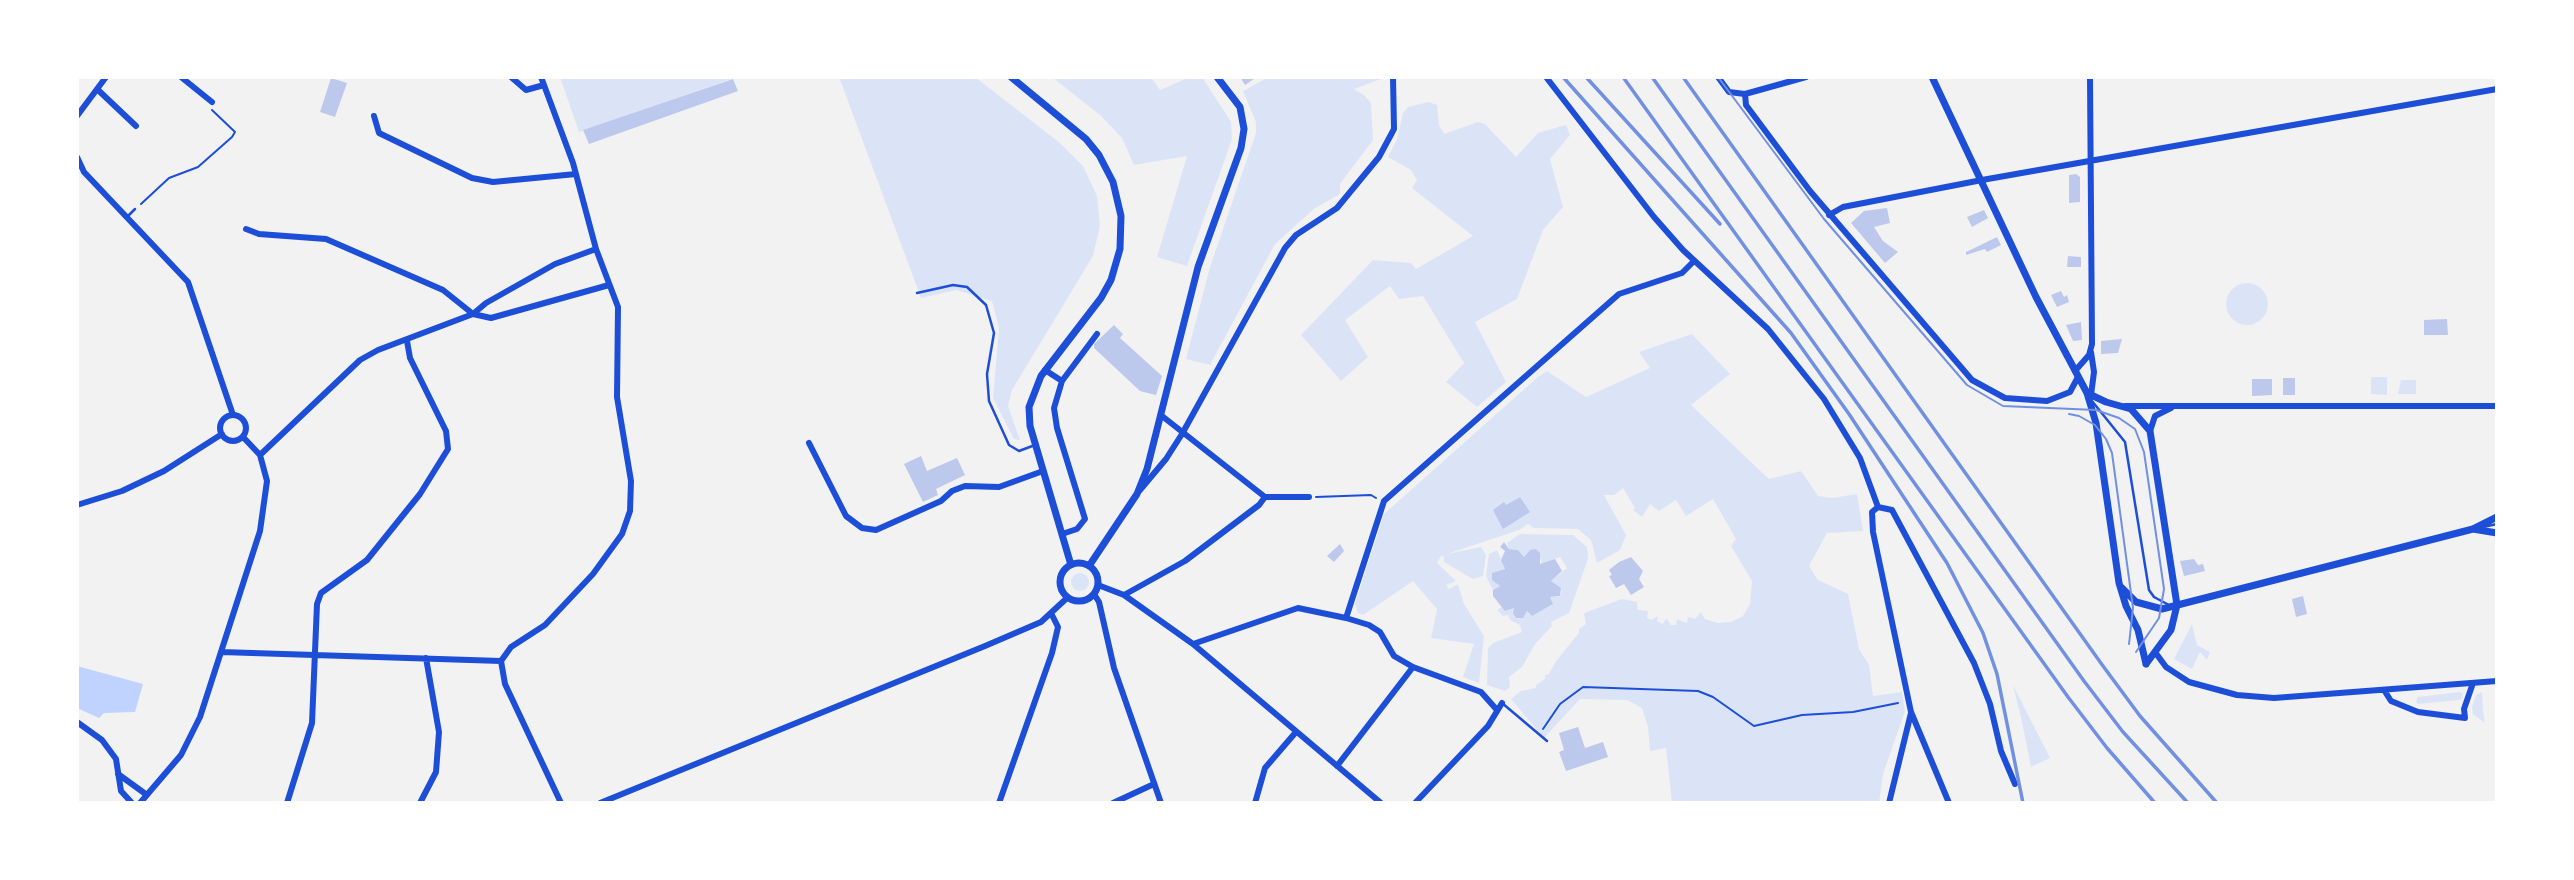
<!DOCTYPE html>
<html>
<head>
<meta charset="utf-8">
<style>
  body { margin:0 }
  #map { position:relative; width:2574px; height:880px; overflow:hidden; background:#f2f2f2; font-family:Ubuntu,sans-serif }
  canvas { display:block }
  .frame { position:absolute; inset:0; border:79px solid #fff; pointer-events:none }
</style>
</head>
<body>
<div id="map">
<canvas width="2574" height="880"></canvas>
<div class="frame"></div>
</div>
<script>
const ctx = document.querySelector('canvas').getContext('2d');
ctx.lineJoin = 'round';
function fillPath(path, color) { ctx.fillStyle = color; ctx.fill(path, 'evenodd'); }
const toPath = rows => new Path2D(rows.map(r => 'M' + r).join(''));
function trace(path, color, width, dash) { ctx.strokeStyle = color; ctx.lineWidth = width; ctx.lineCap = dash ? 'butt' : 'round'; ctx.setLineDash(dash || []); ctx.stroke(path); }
fillPath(toPath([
  [560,77,737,77,579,132],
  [839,77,975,77,1060,143,1083,166,1097,196,1100,226,1093,256,1012,390,1008,406,1020,440,1014,439,993,398,999,328,992,301,956,290,921,298],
  [1052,77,1151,77,1160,90,1190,77,1202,77,1231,122,1232,139,1187,266,1157,257,1187,156,1134,165,1122,138,1101,116],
  [1269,77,1386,77,1354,89,1364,95,1371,103,1373,140,1340,184,1340,194,1315,208,1275,244,1210,365,1186,359,1210,267,1256,133,1256,122,1243,91],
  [1429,102,1437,105,1439,125,1444,134,1478,122,1485,124,1516,157,1538,133,1566,125,1570,135,1550,159,1563,207,1543,230,1517,299,1475,322,1506,382,1477,407,1446,382,1464,363,1423,296,1399,299,1390,286,1345,320,1368,357,1341,381,1301,335,1373,260,1411,263,1416,269,1473,236,1412,188,1417,180,1411,170,1388,157,1397,139,1403,113,1408,107],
  '2226 304a21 21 0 1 1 42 0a21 21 0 1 1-42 0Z',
  [1692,334,1730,374,1691,405,1769,479,1801,471,1818,496,1832,498,1857,494,1863,531,1827,533,1809,566,1818,580,1848,594,1859,649,1869,665,1873,696,1902,692,1905,711,1883,774,1879,803,1672,803,1666,748,1650,751,1648,727,1642,708,1627,700,1580,699,1544,738,1511,699,1521,691,1536,688,1536,685,1545,679,1545,675,1549,674,1556,661,1579,633,1579,629,1586,624,1584,613,1622,599,1637,602,1638,610,1648,611,1647,618,1651,620,1658,616,1657,621,1663,624,1666,618,1671,625,1676,625,1677,619,1687,623,1688,617,1695,619,1701,612,1705,619,1718,623,1731,622,1743,616,1750,604,1752,581,1731,546,1736,539,1713,499,1686,516,1676,500,1659,511,1650,504,1642,517,1633,510,1635,508,1623,488,1614,495,1604,495,1626,535,1620,550,1597,563,1591,540,1578,529,1534,528,1528,524,1519,530,1447,554,1481,547,1486,555,1483,576,1473,579,1444,562,1444,556,1441,556,1437,563,1456,581,1446,585,1449,589,1458,584,1464,604,1484,636,1479,683,1463,677,1474,644,1431,638,1437,609,1413,581,1363,615,1358,613,1355,604,1384,514,1539,376,1547,371,1586,397,1650,368,1639,352],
  [2371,377,2387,377,2387,395,2371,394],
  [2401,380,2416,380,2416,394,2398,394],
  [1520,534,1573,535,1587,547,1588,559,1569,613,1551,622,1552,626,1535,644,1522,667,1509,677,1510,687,1505,691,1487,685,1488,648,1493,643,1522,632,1520,625,1510,620,1508,615,1503,616,1497,610,1502,607,1514,608,1513,616,1520,619,1527,611,1532,616,1548,607,1552,604,1550,597,1559,597,1562,592,1551,581,1567,568,1560,557,1542,564,1538,550,1530,550,1524,557,1518,550,1509,549,1507,543],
  [1497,550,1505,569,1492,574,1492,579,1500,586,1493,590,1486,576,1489,554],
  '1071 582a9 9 0 1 1 18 0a9 9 0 1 1-18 0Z',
  [2192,624,2197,645,2210,652,2207,660,2200,652,2192,669,2174,659],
  [2013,685,2050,758,2031,767,2022,722],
  [2459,692,2463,694,2460,700,2417,704,2416,701,2418,697],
  [2482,692,2483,711,2485,723,2473,714,2472,707,2476,695]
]), '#dbe4f7');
fillPath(toPath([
  [77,666,143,684,135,712,104,713,99,718,77,708]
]), '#bfd3fe');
fillPath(toPath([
  [1240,77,1257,77,1245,85],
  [331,78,347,83,335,117,320,112],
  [733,79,738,91,589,144,583,130],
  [2076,174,2080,177,2080,202,2069,203,2069,175],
  [1887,208,1890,223,1874,227,1883,241,1898,252,1885,263,1851,223,1864,211],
  [1984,210,1988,218,1972,227,1967,217],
  [1997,237,2001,245,1987,252,1985,249,1966,255,1966,252],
  [2068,256,2081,257,2081,267,2067,267],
  [2061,291,2064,297,2067,295,2069,302,2057,307,2051,295],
  [2447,319,2448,335,2424,335,2424,320],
  [2081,322,2082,340,2073,341,2066,325],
  [1114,325,1123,334,1120,338,1162,376,1156,395,1140,391,1094,348,1094,344],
  [2122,339,2118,353,2101,354,2101,341],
  [2283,378,2295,378,2295,395,2283,395],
  [2252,379,2272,379,2272,395,2252,396],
  [921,456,927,471,957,458,965,475,936,489,938,495,923,502,904,464],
  [1520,497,1530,512,1503,529,1493,510,1504,502,1506,505],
  [1504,542,1509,549,1518,550,1524,557,1530,550,1536,549,1540,553,1540,564,1555,559,1562,571,1551,581,1561,588,1560,596,1550,597,1553,604,1532,616,1527,611,1523,618,1516,618,1513,614,1514,608,1505,611,1493,596,1493,590,1500,586,1492,580,1492,573,1505,569,1501,560,1505,551,1500,547],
  [1340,544,1344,551,1334,562,1327,556],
  [1631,557,1643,571,1639,579,1644,587,1631,595,1624,584,1616,588,1609,576,1612,575,1609,570,1619,562],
  [2194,559,2198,565,2203,564,2205,571,2184,576,2180,561],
  [2303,596,2307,614,2296,617,2292,599],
  [1578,727,1585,748,1603,742,1608,757,1566,771,1559,752,1564,750,1559,733]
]), '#bdc9ec');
trace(toPath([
  [141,204,169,178,198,167,232,137,235,132,212,110],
  [1316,497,1371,495,1376,498],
  [1543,729,1560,704,1583,687,1698,691,1713,697,1754,726,1802,715,1853,712,1898,703]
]), '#1d4ed8', 2);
trace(toPath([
  [127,217,135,209],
  [917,293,953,285,967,287,986,305,994,333,987,374,989,401,1009,445,1019,451,1035,445],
  [2092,401,2125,442,2149,590,2154,597,2169,605],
  [2483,527,2497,524],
  [1502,703,1547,741]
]), '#1d4ed8', 2.5);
trace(toPath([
  [181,77,212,102],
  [511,77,526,90,544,85],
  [541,77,573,163,596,249,618,307,617,397,631,481,630,511,622,534,593,574,545,625,511,647,501,661,505,684,561,803],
  [1546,77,1654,217,1683,250,1768,329,1824,399,1860,458,1878,507],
  [1718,77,1729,92,1745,94],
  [97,89,136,126],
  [1745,94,1746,105,1810,191,1972,380,2005,398,2047,401,2070,392,2078,377],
  [1745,94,1806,77],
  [77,116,106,77],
  [374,116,379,133,472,178,493,182,576,174],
  [77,157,84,172,188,282,233,415],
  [1829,215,1843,207,1982,180,2497,89],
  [246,229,259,234,326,239,443,290,473,314],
  [473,314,491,318,609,285],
  [1045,370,1062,381],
  [2075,371,2089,355,2092,344,2090,77],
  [2091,395,2094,372,2091,352],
  [2125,406,2497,406],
  '220 428a13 13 0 1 1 26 0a13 13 0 1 1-26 0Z',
  [1162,416,1265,497],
  [2150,431,2155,416,2171,408],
  [809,443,846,516,862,528,876,530,941,501,952,491,965,486,999,487,1043,471],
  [260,455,360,360,378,350,473,314,486,303,555,264,596,249],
  [1140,490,1166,459,1182,434,1285,248,1296,235,1337,208,1379,157,1394,129,1393,77],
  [1265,497,1309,497],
  [77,505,122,491,164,471,222,434],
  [1878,507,1892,510,1974,663,1990,704,2001,751,2015,784],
  [1878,507,1872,512,1873,532,1911,712,1949,803],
  [1062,534,1077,529,1085,519,1057,428,1054,408,1062,381,1097,334],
  [1098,585,1124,595,1193,644,1381,803],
  [1094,594,1099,602,1114,668,1161,803],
  [1124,595,1185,561,1259,505,1265,497],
  [1346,618,1384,501,1619,294,1682,273,1694,261],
  [1193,644,1298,608,1346,618,1369,625,1380,632,1394,656,1413,667,1481,692,1497,710],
  [221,652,501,661],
  [2155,652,2166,667,2189,682,2237,695,2274,698,2497,681],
  [2384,690,2391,701,2418,712,2465,718,2464,709,2473,683],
  [77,722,102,740,116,759,121,791,132,803],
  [1337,766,1413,667],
  [118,774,147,795],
  [140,803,181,755,200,717,260,531,267,481,260,455,243,437],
  [287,803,312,723,317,604,321,593,367,560,420,494,448,449,446,431,410,358,407,341],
  [420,803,436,772,439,732,426,658],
  [600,803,985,646,1041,622,1067,598],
  [999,803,1052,653,1058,627,1052,615],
  [1113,803,1154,784],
  [1255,803,1265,768,1296,732],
  [1415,803,1488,726,1502,703],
  [1889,803,1911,713]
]), '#1d4ed8', 6);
trace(toPath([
  [1011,77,1086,139,1099,155,1113,182,1121,216,1120,249,1111,280,1101,298,1041,376,1029,407,1030,426,1071,565],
  [1932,77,2036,297,2087,393,2096,423,2119,583,2126,606,2138,630,2146,664],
  [2087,393,2106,402,2131,409,2150,431,2177,605,2171,630,2146,664],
  [2473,529,2497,533],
  '1060 582a19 19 0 1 1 38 0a19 19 0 1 1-38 0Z',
  [1089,566,1137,494,1147,469,1198,267,1241,148,1244,129,1240,107,1217,77],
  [2122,588,2136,602,2162,609,2473,529,2497,517]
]), '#1d4ed8', 7);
trace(toPath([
  [1718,77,1824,219,1967,385,2003,406,2096,410,2119,418,2135,429,2144,452,2164,589,2159,618,2136,652],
  [2069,414,2079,416,2095,425,2106,439,2112,453,2133,608,2129,644]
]), '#7290e2', 2);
trace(toPath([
  [1563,77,1791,333,1849,414,1947,563,1983,633,1997,674,2023,803],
  [1586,77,1720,224],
  [1623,77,2068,697,2107,748,2155,803],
  [1652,77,2084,681,2123,732,2188,803],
  [1683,77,2103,666,2140,716,2217,803]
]), '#7290e2', 3.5);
</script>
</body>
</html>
